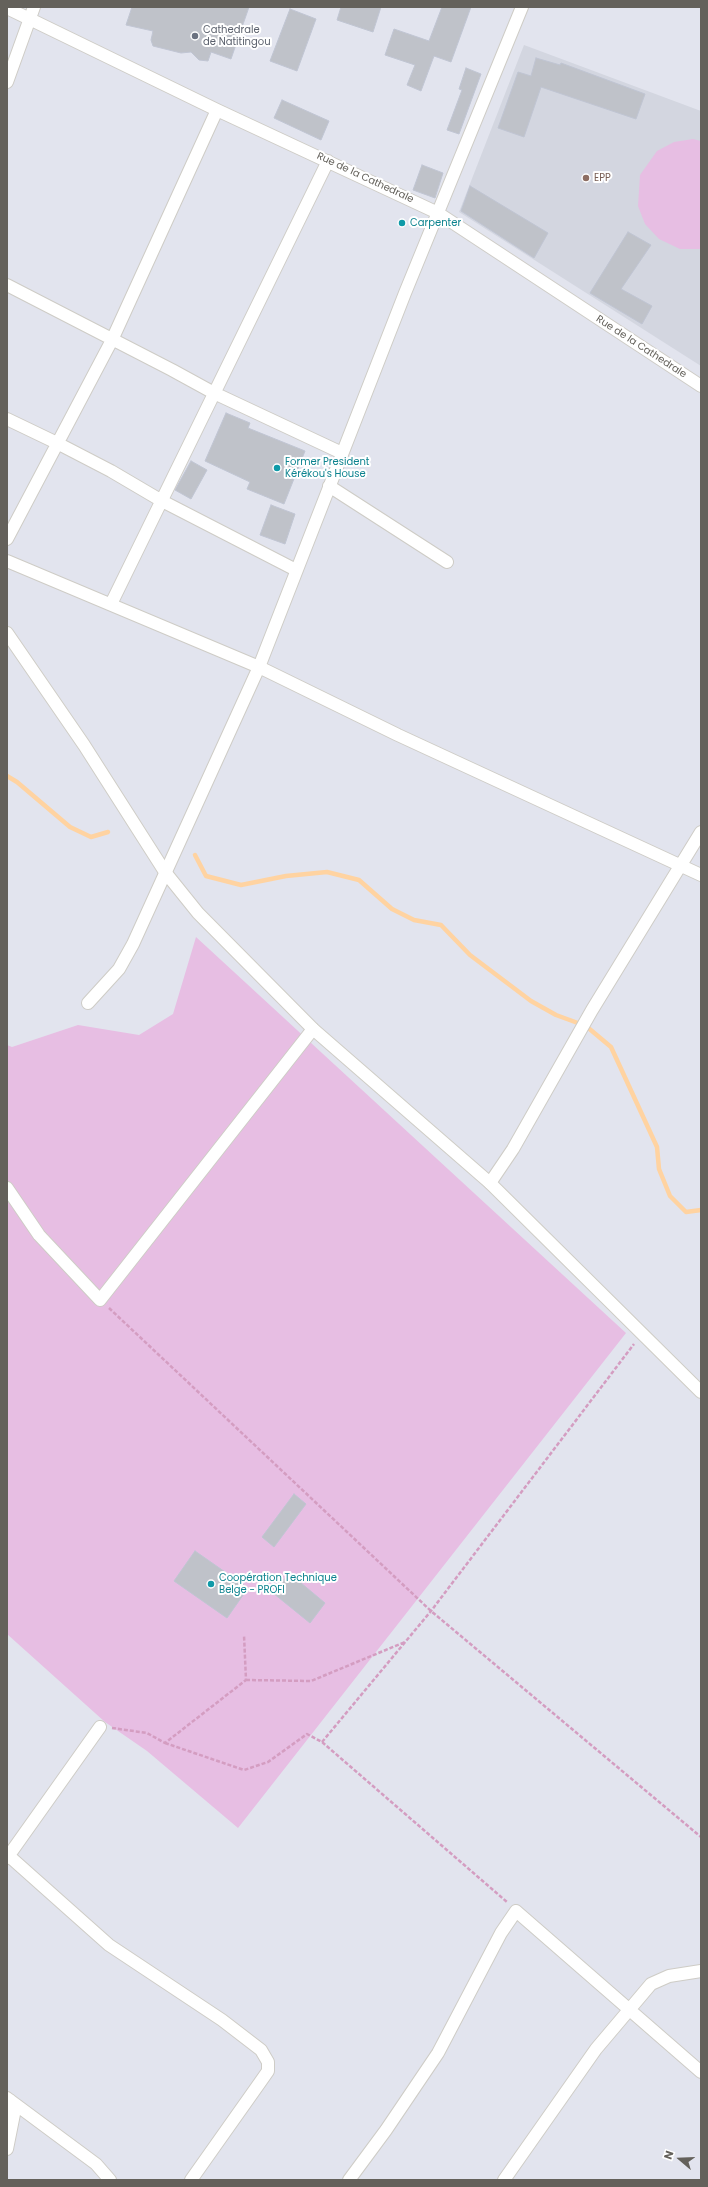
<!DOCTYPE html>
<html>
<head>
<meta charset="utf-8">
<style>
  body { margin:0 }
  #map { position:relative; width:708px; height:2187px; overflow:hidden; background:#e2e4ee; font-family:Poppins,sans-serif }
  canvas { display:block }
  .frame { position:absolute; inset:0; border:8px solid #64615b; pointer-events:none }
  .north { position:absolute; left:660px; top:2139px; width:40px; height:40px; -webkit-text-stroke:3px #fff; paint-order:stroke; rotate:289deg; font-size:11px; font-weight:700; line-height:16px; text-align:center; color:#64615b }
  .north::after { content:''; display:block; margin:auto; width:14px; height:18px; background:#64615b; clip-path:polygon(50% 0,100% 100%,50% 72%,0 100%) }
</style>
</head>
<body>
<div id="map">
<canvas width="708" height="2187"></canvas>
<div class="frame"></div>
<div class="north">N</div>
</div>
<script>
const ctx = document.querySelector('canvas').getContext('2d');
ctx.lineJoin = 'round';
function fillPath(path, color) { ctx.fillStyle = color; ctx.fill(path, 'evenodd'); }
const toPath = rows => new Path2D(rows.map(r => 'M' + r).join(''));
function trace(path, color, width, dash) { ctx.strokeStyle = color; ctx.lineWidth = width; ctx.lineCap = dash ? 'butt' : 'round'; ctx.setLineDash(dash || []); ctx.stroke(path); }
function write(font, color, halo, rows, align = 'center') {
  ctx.font = font + ' Poppins,sans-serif'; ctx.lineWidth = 4; ctx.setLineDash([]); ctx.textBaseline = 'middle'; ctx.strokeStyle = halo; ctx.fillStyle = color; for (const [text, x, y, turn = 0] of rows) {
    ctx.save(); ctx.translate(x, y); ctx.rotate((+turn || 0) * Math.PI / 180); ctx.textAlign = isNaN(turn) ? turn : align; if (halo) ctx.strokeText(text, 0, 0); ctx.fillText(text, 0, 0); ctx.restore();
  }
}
fillPath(toPath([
  [524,45,701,111,701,366,459,212]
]), '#d3d6e0');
fillPath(toPath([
  [693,139,701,141,701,249,680,249,659,239,645,224,638,206,640,175,657,151,674,142],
  [196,937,626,1333,238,1828,147,1751,105,1722,7,1634,7,1045,12,1047,78,1025,139,1035,173,1014]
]), '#e7bee3');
trace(toPath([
  [7,776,17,782,70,827,91,837,108,832],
  [195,855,206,876,241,885,286,876,327,872,359,880,392,909,414,920,441,925,470,955,531,1001,556,1015,586,1026,611,1047,657,1147,659,1169,670,1196,686,1212,701,1210]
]), '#ffd3a1', 4.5);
const building = toPath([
  [132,7,249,7,231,59,211,52,208,61,199,60,191,52,181,53,153,46,151,40,153,31,126,25,132,7],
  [341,7,381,7,373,32,337,20,341,7],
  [442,7,471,7,451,62,434,56,421,91,407,85,415,65,385,55,394,29,429,41,442,7],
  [290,9,316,19,297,71,270,61,290,9],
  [536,58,560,65,561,63,645,94,636,119,541,87,524,137,498,128,518,72,531,76,536,58],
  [466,68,481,74,459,134,447,130,462,90,459,89,466,68],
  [282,100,329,121,321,140,274,118,282,100],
  [422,165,443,173,435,198,413,190,422,165],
  [470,186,548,233,534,258,461,211,470,186],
  [628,232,651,245,621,289,652,306,642,324,590,293,628,232],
  [226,413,250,423,248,428,305,451,284,504,247,489,250,482,205,461,226,413],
  [191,461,207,470,191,499,175,490,191,461],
  [271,505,295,514,285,544,260,535,271,505],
  [294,1494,306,1504,274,1547,262,1537,294,1494],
  [195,1551,248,1588,227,1618,174,1581,195,1551],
  [289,1573,325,1603,310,1623,273,1593,289,1573]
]);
fillPath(building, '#bfc2c9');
trace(building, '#c0c5d3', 1);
const street = toPath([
  [7,8,217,110,438,213,701,386],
  [7,82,34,7],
  [7,285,172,370,214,393,342,453],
  [7,419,57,443,111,471,162,501,296,570],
  [329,486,447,562],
  [7,539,112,340,217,110],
  [7,561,259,667,398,735,701,875],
  [111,604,328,161],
  [88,1003,119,969,133,944,259,667,405,293,522,7],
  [490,1183,513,1149,592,1010,701,832],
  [7,1188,39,1235,100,1300,313,1029],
  [9,1856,109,1945,222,2020,261,2050,268,2062,268,2071,261,2081,191,2180],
  [7,1858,100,1727],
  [7,2098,96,2164,110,2180],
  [7,2149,14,2114,10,2100],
  [349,2180,386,2130,438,2053,501,1933,516,1911,701,2072],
  [504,2180,596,2049,651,1984,669,1976,701,1971]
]);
const secondary = toPath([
  [7,633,84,745,165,872,198,913,313,1029,490,1183,701,1392]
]);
trace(street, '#ceccc6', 14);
trace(secondary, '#cfcdc6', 14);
trace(toPath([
  [109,1308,431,1611,701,1837],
  [246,1680,311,1681,405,1642],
  [112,1728,147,1733,165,1743,246,1680,244,1635],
  [322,1742,431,1611,634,1344],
  [165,1743,244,1770,268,1762,307,1734,322,1742,507,1902]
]), '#d49dc1', 2.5, [4, 2]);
trace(street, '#fff', 12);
trace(secondary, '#fff', 12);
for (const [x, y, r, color] of [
  [195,36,4,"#6b7280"],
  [586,178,4,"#8d6e63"],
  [402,223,4,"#0f9aa8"],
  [277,468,4,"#0f9aa8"],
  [211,1584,4,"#0f9aa8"]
]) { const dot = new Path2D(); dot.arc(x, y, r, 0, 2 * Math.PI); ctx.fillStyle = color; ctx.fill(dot); trace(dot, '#fff', 1.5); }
write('10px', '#5b616d', '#fff', [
  ["Cathedrale",203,30],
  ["de Natitingou",203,42]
], 'left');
write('10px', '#64615b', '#fff', [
  ["Rue de la Cathedrale",365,178,25],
  ["Rue de la Cathedrale",641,347,33]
]);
write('10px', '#785e54', '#fff', [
  ["EPP",594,178]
], 'left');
write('10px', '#0d838f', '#fff', [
  ["Carpenter",410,223],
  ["Former President",285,462],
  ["Kérékou's House",285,474],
  ["Coopération Technique",219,1578],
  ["Belge - PROFI",219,1590]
], 'left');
</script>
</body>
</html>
